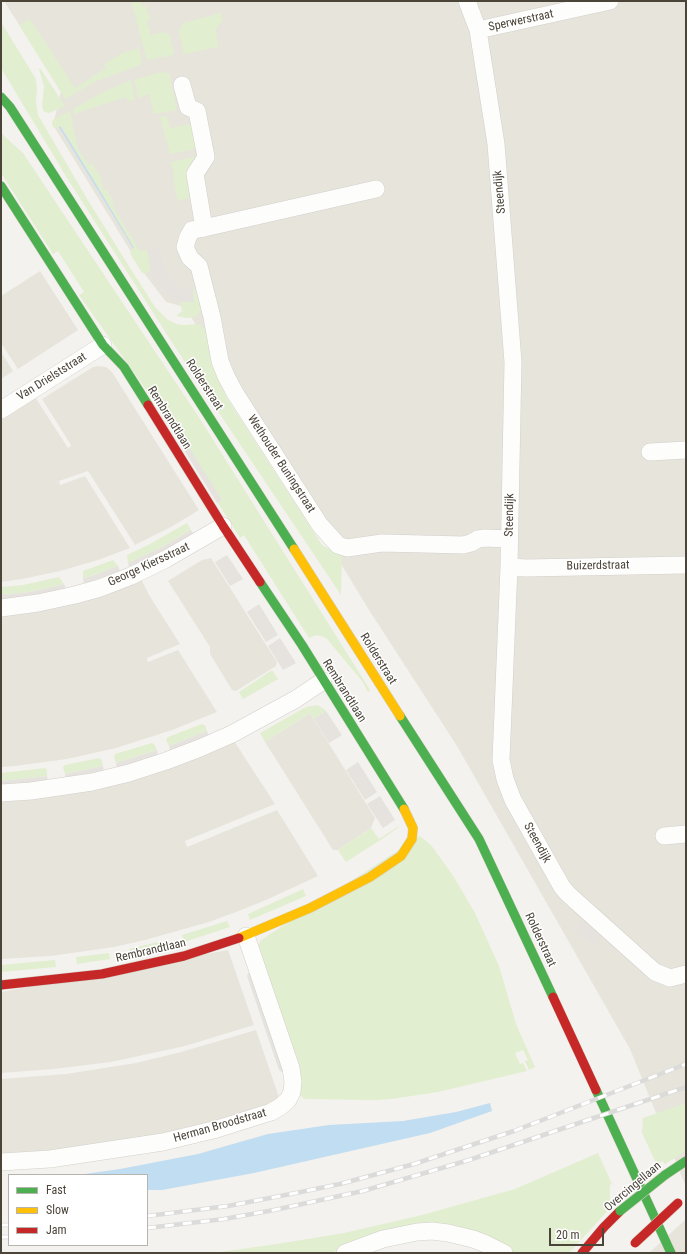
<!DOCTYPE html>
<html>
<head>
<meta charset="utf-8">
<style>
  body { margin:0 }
  #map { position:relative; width:687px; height:1254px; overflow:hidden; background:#f4f2ee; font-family:"Roboto Condensed",sans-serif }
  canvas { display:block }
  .frame { position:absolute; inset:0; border:2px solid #4b4439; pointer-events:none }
  .legend { position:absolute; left:8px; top:1174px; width:140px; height:72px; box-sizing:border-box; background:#fff; border:1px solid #b7b4b0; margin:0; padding:5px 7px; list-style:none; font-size:12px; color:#4b4439 }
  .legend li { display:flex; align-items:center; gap:8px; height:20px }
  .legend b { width:20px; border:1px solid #b7b4b0 }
  .scale { position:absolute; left:549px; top:1228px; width:55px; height:18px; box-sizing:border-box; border:2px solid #4b4439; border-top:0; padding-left:5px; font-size:12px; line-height:14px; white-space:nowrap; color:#4b4439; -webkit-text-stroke:3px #fff; paint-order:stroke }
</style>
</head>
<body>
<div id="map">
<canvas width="687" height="1254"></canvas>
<div class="frame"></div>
<ul class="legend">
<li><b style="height:5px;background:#4caf50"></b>Fast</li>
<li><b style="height:5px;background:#ffc107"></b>Slow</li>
<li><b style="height:5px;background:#c62828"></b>Jam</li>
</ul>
<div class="scale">20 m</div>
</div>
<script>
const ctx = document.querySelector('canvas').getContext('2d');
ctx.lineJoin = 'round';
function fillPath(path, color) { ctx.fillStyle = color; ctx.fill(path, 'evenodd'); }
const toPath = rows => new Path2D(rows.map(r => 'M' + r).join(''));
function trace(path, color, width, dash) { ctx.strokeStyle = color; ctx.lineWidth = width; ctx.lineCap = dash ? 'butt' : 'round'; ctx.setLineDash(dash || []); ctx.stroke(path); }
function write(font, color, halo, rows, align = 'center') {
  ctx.font = font + ' "Roboto Condensed",sans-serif'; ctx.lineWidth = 3; ctx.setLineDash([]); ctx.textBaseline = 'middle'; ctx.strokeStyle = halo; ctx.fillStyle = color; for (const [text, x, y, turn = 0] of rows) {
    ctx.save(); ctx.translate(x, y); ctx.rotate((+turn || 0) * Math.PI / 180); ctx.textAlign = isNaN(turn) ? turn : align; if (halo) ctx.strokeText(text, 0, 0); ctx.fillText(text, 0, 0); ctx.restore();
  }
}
fillPath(toPath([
  [4,1,686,1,686,1187,630,1049,457,746,369,610,185,307,166,302,144,273,53,125,61,91],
  [40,271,78,330,18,369,1,343,1,296],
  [1,352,13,371,1,379],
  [98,366,106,367,112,372,199,510,171,527,135,545,88,471,59,481,60,485,85,476,130,548,98,560,60,571,22,579,1,582,1,418,35,397,68,448,71,445,42,399,93,367],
  [211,558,277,662,276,666,236,691,232,690,210,654,210,647,168,581,202,560],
  [141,579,149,595,180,644,147,658,148,662,178,650,217,712,172,730,116,748,67,759,15,766,1,767,1,615],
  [310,713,375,818,371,828,338,850,333,850,265,742],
  [234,741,275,804,185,841,187,847,277,810,318,876,266,900,236,912,209,922,145,940,114,947,51,956,1,959,1,800],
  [228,950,254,1025,185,1046,111,1062,54,1069,1,1073,1,992],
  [256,1030,280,1100,234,1117,160,1135,75,1149,1,1155,1,1079,66,1074,136,1063,181,1052],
  [686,1219,686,1253,649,1253]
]), '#e7e4dc');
fillPath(toPath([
  [131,1,141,1,142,6,146,6,150,20,147,21,151,35,163,32,164,34,169,33,174,53,172,53,173,55,147,60],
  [221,13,223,21,219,24,216,29,218,47,184,54,178,30,182,29,181,26,183,25,183,23],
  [30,19,75,88,106,68,104,64,123,53,139,48,142,64,97,81,65,99,19,25],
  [1,22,36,79,37,90,36,101,38,115,89,202,127,263,155,307,168,320,177,324,183,325,199,324,206,330,216,373,227,398,322,545,342,556,341,595,175,347,67,178,1,68],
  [40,68,65,106,49,113,44,112,42,107,44,86,39,69],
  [161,72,168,73,170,75,177,110,154,114,149,94,138,98,134,80],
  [131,80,135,99,128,102,126,97,74,114,73,109,103,92],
  [70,111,78,149,89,165,94,164,96,172,99,172,103,190,106,189,115,203,111,203,140,251,147,250,151,270,147,273,142,273,130,253,134,247,61,126,55,129,52,125,52,122,54,119],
  [167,116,170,128,189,124,196,129,200,148,170,154,160,117],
  [1,133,23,153,200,419,370,690,368,692,362,681,327,639,324,637,316,635,309,638,244,535,240,538,147,391,79,295,84,292,58,251,53,254,1,173],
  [197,156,193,194,190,198,178,201,173,179,175,179,171,162],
  [198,288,202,306,199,314,195,317,188,318,176,316,182,311,180,302,192,302,192,290],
  [187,523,191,530,160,548,128,563,127,555,150,544],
  [113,560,118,566,83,579,83,571],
  [59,577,64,584,30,592,1,595,1,587,23,585],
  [272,670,278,679,243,699,239,692],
  [317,705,324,709,326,711,314,719,310,713,265,742,260,733,306,707],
  [202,724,205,725,207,731,169,746,166,740,168,737],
  [152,743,154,744,157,750,116,763,114,757,115,754],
  [99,758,102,760,103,766,65,774,63,767,65,765],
  [45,768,47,770,47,776,1,781,1,773],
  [399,826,399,827,382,839,346,862,338,850,371,828,379,839],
  [420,836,431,845,454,877,475,913,499,966,516,1024,535,1067,529,1070,525,1061,528,1060,523,1050,515,1053,520,1064,523,1063,527,1071,438,1092,391,1099,374,1100,304,1099,300,1095,258,948,259,944,261,940],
  [303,889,306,896,250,920,248,914],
  [227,921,230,927,184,942,182,935],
  [162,941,164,947,130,954,129,949],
  [109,953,110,959,77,964,76,957],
  [55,960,56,967,1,972,1,965],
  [686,1103,686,1151,665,1164,663,1161,657,1165,642,1133,643,1118],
  [598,1153,612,1184,610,1185,610,1203,612,1206,569,1253,514,1253,484,1236,360,1242,330,1253,213,1253,277,1244,344,1233,422,1215,515,1189]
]), '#e1eecf');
fillPath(toPath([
  [160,248,163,267,167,275,171,281,179,287,184,289,193,289,194,302,180,302,172,298,162,291,155,283,152,274,147,250],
  [152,388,222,500,217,503,147,391],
  [191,530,194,535,177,545,129,568,128,563,160,548],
  [227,555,243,579,230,586,215,562],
  [118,566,120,571,84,584,83,579],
  [64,584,66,589,46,594,1,601,1,595,30,592],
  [259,604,278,635,266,642,247,612],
  [280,638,296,663,283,670,268,646],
  [326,711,342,735,329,743,314,719],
  [207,731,209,736,170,752,169,746],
  [157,750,158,756,117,768,116,763],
  [358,762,377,792,365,800,346,770],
  [103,766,104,771,65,779,65,774],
  [47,776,48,782,1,786,1,781],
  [380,796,395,820,383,828,367,804],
  [581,918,603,937,601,938,594,946,574,929,582,920],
  [250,970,285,1074,279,1070,247,976]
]), '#e6e3df');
fillPath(toPath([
  [60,126,94,181,134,248,133,248,110,210,59,127],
  [490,1103,492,1111,430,1133,254,1173,162,1190,147,1190,147,1175,78,1175,120,1169,198,1154,268,1134,329,1125,403,1121,456,1112]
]), '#c0ddf1');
const street = toPath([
  [467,1,478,30,496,144,513,362,509,567,501,760,505,779,513,800,562,887,568,894,655,972,670,978,686,974],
  [478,30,610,1],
  [182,85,188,107,197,111,206,157,195,174,204,228,376,189],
  [204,228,192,230,188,237,185,247,190,258,199,266,212,317,220,361,226,376,235,393,320,525,338,545,347,548,382,543,463,545,471,543,478,539,485,538,509,539],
  [1,410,103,345],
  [650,452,686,450],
  [509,567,526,568,686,565],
  [1,608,38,603,75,595,100,588,131,576,166,559,223,526],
  [1,793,31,791,92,782,129,773,166,761,200,748,232,734,296,699,323,681],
  [664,836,686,834],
  [1,1162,50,1159,163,1142,217,1129,271,1112,280,1107,288,1100,292,1092,293,1082,291,1068,246,936],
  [345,1253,383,1239,417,1232,432,1231,448,1233,473,1239,486,1244,504,1253]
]);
const fast = toPath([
  [1,97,10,107,294,549],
  [1,186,103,345,124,367,148,405],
  [260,582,302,645,404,809],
  [400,716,479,839,553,997],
  [596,1090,671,1253],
  [665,1175,686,1161]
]);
const slow = toPath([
  [294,549,400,716],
  [239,938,310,908,370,877,401,856,412,839,413,828,404,809]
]);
const jam = toPath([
  [148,405,223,526,260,582],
  [1,985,102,974,184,956,239,938],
  [553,997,596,1090],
  [582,1253,604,1227,620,1211]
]);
trace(street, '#d2d0cb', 18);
trace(fast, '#d3cfc5', 10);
trace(slow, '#d3cfc5', 10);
trace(jam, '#d3cfc5', 10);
trace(street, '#fdfdfc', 17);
trace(fast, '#4caf50', 9);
trace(slow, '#ffc107', 9);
trace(jam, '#c62828', 9);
const rail = toPath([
  [147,1216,228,1206,296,1193,340,1184,414,1164,514,1131,686,1064],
  [1,1225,9,1225],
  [147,1228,224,1219,274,1210,363,1191,469,1160,686,1087],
  [1,1237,9,1237]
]);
trace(rail, '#dbdbda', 4.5);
trace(rail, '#fff', 3, [9]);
const fastBridge = toPath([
  [620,1211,665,1175]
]);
const jamBridge = toPath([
  [635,1243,678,1203]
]);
trace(fastBridge, '#d6cebb', 10, []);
trace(jamBridge, '#d6cebb', 10, []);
trace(fastBridge, '#4caf50', 9);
trace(jamBridge, '#c62828', 9);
write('12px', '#4b4439', '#fff', [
  ["Sperwerstraat",521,21,-12],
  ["Steendijk",500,192,-95],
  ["Van Drielststraat",52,377,-32],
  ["Rolderstraat",204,385,57],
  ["Rembrandtlaan",169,418,58],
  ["Wethouder Buningstraat",281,464,57],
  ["Steendijk",510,515,-89],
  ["George Kiersstraat",149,565,-25],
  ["Buizerdstraat",598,566,-1],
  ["Rolderstraat",378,659,58],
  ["Rembrandtlaan",344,691,58],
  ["Steendijk",537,843,61],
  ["Rolderstraat",540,940,65],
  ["Rembrandtlaan",151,951,-13],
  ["Herman Broodstraat",220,1126,-16],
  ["Overcingellaan",633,1187,-40]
]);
</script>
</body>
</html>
